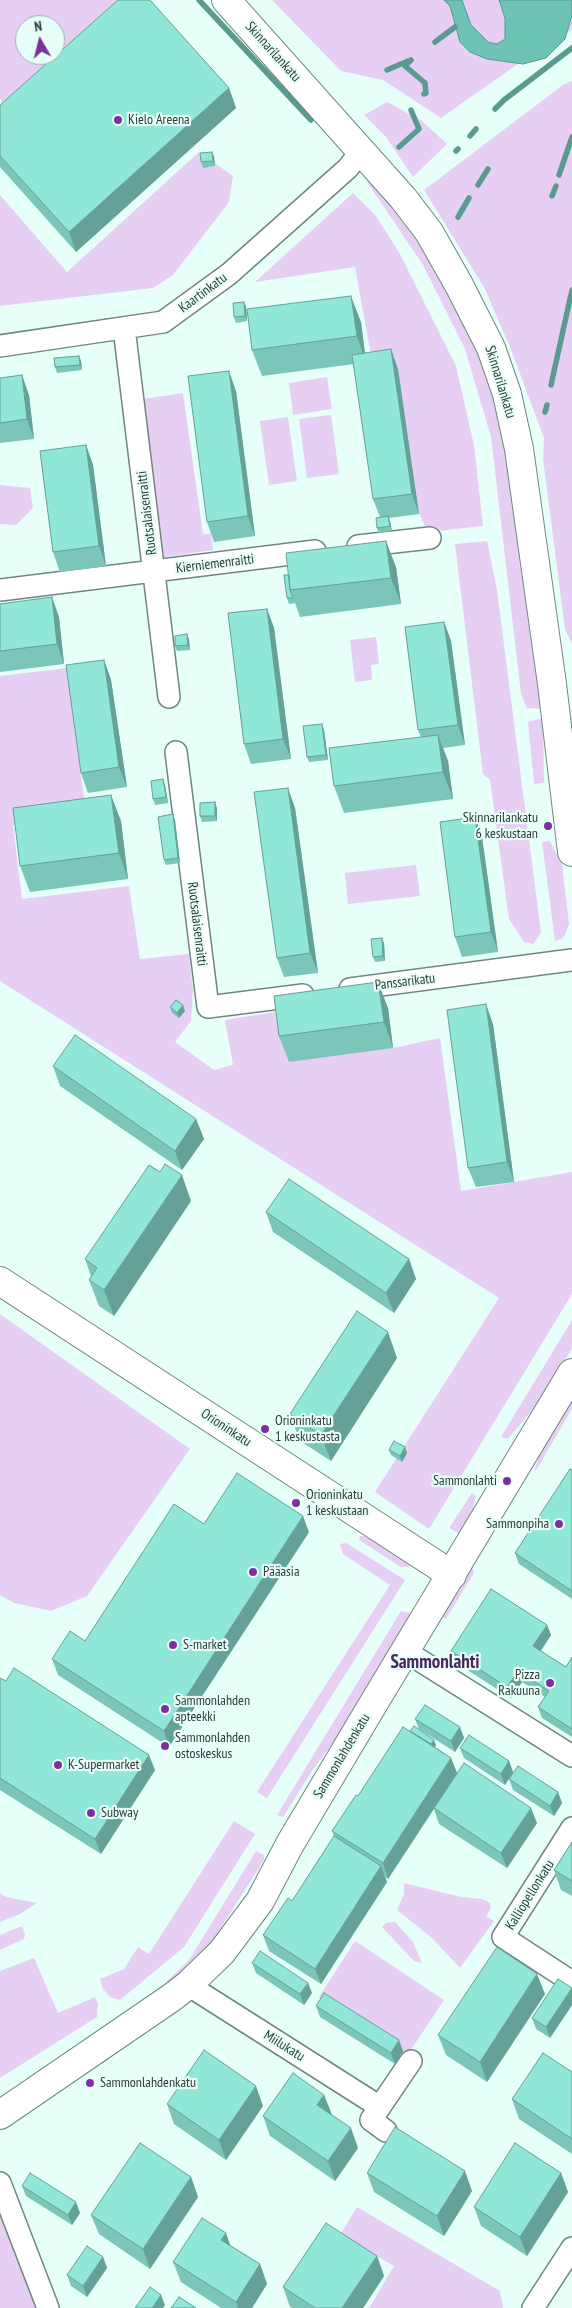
<!DOCTYPE html>
<html>
<head>
<meta charset="utf-8">
<style>
  body { margin:0 }
  #map { position:relative; width:572px; height:2308px; overflow:hidden; background:#e6fff9; font-family:"PT Sans Narrow",sans-serif }
  canvas { display:block }
  .north { position:absolute; left:15px; top:15px; width:50px; height:50px; box-sizing:border-box; background:#e6fff9; border:1px solid #9eb0ac; border-radius:50%; rotate:352deg; font-size:14px; font-weight:700; line-height:20px; text-align:center; color:#313a38 }
  .north::after { content:''; display:block; margin:auto; width:18px; height:22px; background:#7e2f9f; clip-path:polygon(50% 0,100% 100%,50% 72%,0 100%) }
</style>
</head>
<body>
<div id="map">
<canvas width="572" height="2308"></canvas>
<div class="north">N</div>
</div>
<script>
const ctx = document.querySelector('canvas').getContext('2d');
ctx.lineJoin = 'round';
function fillPath(path, color) { ctx.fillStyle = color; ctx.fill(path, 'evenodd'); }
const toPath = rows => new Path2D(rows.map(r => 'M' + r).join(''));
function trace(path, color, width, dash) { ctx.strokeStyle = color; ctx.lineWidth = width; ctx.lineCap = dash ? 'butt' : 'round'; ctx.setLineDash(dash || []); ctx.stroke(path); }
function write(font, color, halo, rows, align = 'center') {
  ctx.font = font + ' "PT Sans Narrow",sans-serif'; ctx.lineWidth = 4.5; ctx.setLineDash([]); ctx.textBaseline = 'middle'; ctx.strokeStyle = halo; ctx.fillStyle = color; for (const [text, x, y, turn = 0] of rows) {
    ctx.save(); ctx.translate(x, y); ctx.rotate((+turn || 0) * Math.PI / 180); ctx.textAlign = isNaN(turn) ? turn : align; if (halo) ctx.strokeText(text, 0, 0); ctx.fillText(text, 0, 0); ctx.restore();
  }
}
fillPath(toPath([
  [0,0,134,0,8,109,0,99],
  [25,25,55,25,55,55,25,55],
  [272,0,572,0,572,30,542,47,441,118,383,80,341,71],
  [572,81,572,644,565,629,543,459,544,438,512,352,485,289,424,190,563,85],
  [387,102,422,121,447,144,413,177,386,137,364,115],
  [199,152,233,176,229,202,173,275,153,288,0,306,0,195,67,272],
  [367,182,375,183,433,255,479,344,507,442,542,709,527,708,521,694,491,437,465,349,423,265],
  [353,193,376,216,400,254,456,366,474,445,483,526,428,532,419,514,398,369,374,372,355,267,255,282],
  [327,377,332,409,293,415,289,383],
  [183,393,203,534,211,534,213,550,164,557,143,399],
  [331,415,339,474,307,478,299,419],
  [288,417,297,481,269,485,260,421],
  [0,485,30,488,33,508,16,525,0,524],
  [487,541,497,590,541,933,533,944,524,942,509,919,490,780,483,774,455,544],
  [376,637,379,664,371,665,372,680,355,682,350,640],
  [67,668,86,813,13,825,22,899,129,886,140,959,189,954,193,991,191,1021,175,1042,214,1070,233,1065,225,1020,282,1011,393,1048,440,1038,461,1191,572,1172,572,1294,429,1529,375,1492,499,1298,0,981,0,676],
  [543,718,544,783,534,784,528,722],
  [550,841,562,864,569,924,565,935,561,939,555,941,542,842],
  [416,865,420,896,348,904,345,873],
  [0,1314,190,1449,87,1596,51,1611,14,1603,0,1595],
  [572,1320,572,1348,544,1396,508,1439,501,1437],
  [572,1399,572,1409,537,1469,534,1471,543,1445],
  [472,1493,476,1496,473,1508,468,1526,462,1535,449,1528],
  [360,1536,366,1536,409,1563,410,1567,401,1567,359,1540],
  [346,1543,405,1580,267,1798,257,1792,390,1585,343,1554,340,1544],
  [471,1562,474,1573,446,1619,441,1616],
  [401,1611,415,1614,359,1707,312,1771,283,1817,277,1815],
  [234,1821,255,1834,184,1947,120,2000,110,1997,103,1989,100,1979,124,1969,138,1947,149,1954],
  [256,1851,264,1855,264,1860,204,1954,168,1987,167,1981,189,1960],
  [404,1883,461,1897,482,1899,490,1903,491,1909,486,1916,494,1921,460,1968,432,1938,397,1910,404,1894],
  [0,1893,6,1897,37,1903,20,1914,0,1922],
  [395,1922,413,1942,422,1963,414,1961,382,1927,386,1923],
  [22,1926,25,1935,24,1939,0,1950,0,1935],
  [355,1941,444,2000,407,2056,319,1997],
  [34,1958,58,2013,95,1997,98,2004,97,2017,0,2078,0,1971],
  [0,2183,48,2308,0,2308],
  [357,2207,500,2291,503,2308,369,2308,394,2266,340,2235]
]), '#e7cff3');
const water = toPath([
  [444,0,462,0,471,25,488,42,497,44,505,39,505,18,499,0,572,0,572,15,565,39,546,58,523,64,487,59,470,52,460,42,450,6,444,0]
]);
fillPath(water, '#6dc3b4');
trace(water, '#5b9a8f', 1);
trace(toPath([
  [199,0,311,120],
  [435,42,455,27],
  [411,60,405,66,425,83,426,93,424,94],
  [387,70,408,61],
  [495,109,504,100,572,48],
  [470,136,476,129],
  [399,147,419,129,411,110],
  [456,151,458,149],
  [559,175,572,137],
  [478,185,488,169],
  [552,196,556,186],
  [458,217,469,198],
  [551,385,572,290],
  [545,412,547,405]
]), '#5b9a8f', 5.5);
const minor = toPath([
  [124,328,169,697],
  [0,346,163,322,229,274,348,168,362,150],
  [358,546,430,538],
  [0,590,315,551],
  [176,752,208,1007,303,995],
  [350,989,572,960],
  [405,1651,572,1756],
  [572,1828,503,1937,572,1982],
  [188,1985,380,2107],
  [386,2131,371,2120,411,2061],
  [0,2183,48,2308],
  [533,2308,572,2248]
]);
const secondary = toPath([
  [226,0,403,198,429,232,459,285,491,348,507,394,519,449,552,684,572,852],
  [0,1281,452,1575],
  [0,2115,171,1998,188,1985,222,1952,260,1901,290,1844,366,1716,572,1373]
]);
trace(minor, '#708681', 24);
trace(secondary, '#708681', 30);
trace(minor, '#fff', 21);
trace(secondary, '#fff', 28);
fillPath(toPath([
  [229,88,236,108,76,252,0,167,0,105],
  [212,152,214,157,215,166,203,168,201,162],
  [244,302,246,307,247,321,236,323,234,317],
  [361,322,365,353,398,369,419,514,389,518,392,531,379,533,377,528,380,517,373,499,354,364,262,376,252,350],
  [79,356,81,361,82,370,57,373,55,367],
  [0,378,29,395,34,439,0,443],
  [236,391,255,536,214,542,207,522],
  [86,445,93,465,106,566,60,572,53,552],
  [396,567,401,604,300,617,295,603,289,604,287,598,284,575],
  [0,604,59,617,64,664,0,672],
  [267,609,274,628,291,759,251,764,244,744],
  [444,622,451,641,465,745,443,748,448,761,453,799,344,813,334,786,421,737,418,730],
  [187,634,189,640,190,650,177,651,175,646],
  [104,660,111,680,127,787,88,793,81,773],
  [324,730,328,760,309,762,307,757],
  [165,785,168,803,155,805,153,799],
  [217,808,217,821,202,822,200,816],
  [295,808,318,973,284,977,277,958],
  [475,817,482,837,498,952,462,957,455,937],
  [175,820,180,863,166,865,164,860],
  [121,821,128,879,30,892,20,866],
  [384,943,385,961,375,962,373,957],
  [170,1007,185,1011,179,1018,172,1013],
  [388,1008,393,1048,289,1062,279,1036],
  [493,1024,514,1182,476,1187,468,1168],
  [53,1066,196,1119,204,1139,182,1170,60,1086],
  [191,1201,114,1316,99,1306,89,1280,91,1276,85,1259],
  [266,1212,409,1259,416,1279,394,1313,273,1232],
  [397,1358,331,1461,300,1441,290,1414],
  [405,1447,407,1453,402,1462,391,1455,389,1450],
  [572,1470,572,1599,519,1564,515,1553],
  [204,1524,309,1532,169,1747,58,1675,52,1659,85,1641],
  [547,1625,551,1635,541,1651,566,1667,572,1657,572,1737,542,1718,538,1707,545,1697,522,1682,511,1698,455,1662,451,1651],
  [0,1678,155,1770,101,1854,0,1790],
  [415,1719,460,1727,464,1738,455,1752,419,1729],
  [410,1731,436,1745,435,1747,451,1758,457,1773,537,1823,507,1868,439,1824,434,1809,388,1879,385,1877,387,1882,321,1984,269,1951,263,1935,292,1901,334,1836,332,1831,358,1796],
  [460,1748,509,1761,513,1772,505,1785,464,1758],
  [509,1779,558,1792,562,1803,554,1816,513,1790],
  [572,1842,572,1896,561,1890,554,1870],
  [252,1963,308,1983,312,1993,304,2005,256,1973],
  [572,1988,572,2005,550,2038,536,2029,532,2018],
  [545,1994,487,2082,446,2055,438,2035],
  [316,2006,403,2051,395,2064,320,2017],
  [572,2072,572,2154,519,2119,512,2099],
  [324,2095,332,2115,358,2148,335,2181,270,2136,263,2116],
  [167,2104,263,2106,226,2160,174,2124],
  [367,2173,472,2191,444,2236,374,2192],
  [561,2173,568,2192,527,2256,481,2226,474,2207],
  [191,2177,198,2197,150,2269,99,2234,91,2215],
  [22,2186,80,2213,72,2225,26,2196],
  [230,2245,260,2264,267,2284,252,2308,221,2308,181,2282,173,2262],
  [377,2256,384,2276,363,2308,292,2308,290,2307,283,2287],
  [103,2257,107,2268,87,2297,71,2286,67,2275]
]), '#7cc6b9');
fillPath(toPath([
  [229,88,236,108,76,252,69,232],
  [212,152,214,157,215,166,213,161],
  [351,296,361,322,366,363,357,336],
  [244,302,246,307,247,321,245,316],
  [391,349,398,369,419,514,412,494],
  [79,356,81,361,82,370,80,365],
  [229,371,236,391,255,536,248,516],
  [22,375,29,395,34,439,27,419],
  [86,445,93,465,106,566,99,546],
  [388,516,390,521,392,531,390,526],
  [386,541,396,567,401,604,391,578],
  [52,597,59,617,64,664,57,644],
  [267,609,274,628,291,759,283,739],
  [444,622,451,641,465,745,458,725],
  [187,634,189,640,190,650,188,645],
  [104,660,111,680,127,787,119,767],
  [322,724,324,730,328,760,326,755],
  [438,735,448,761,453,799,443,772],
  [163,779,165,785,168,803,166,797],
  [288,788,295,808,318,973,310,953],
  [111,795,121,821,128,879,119,853],
  [215,802,217,808,217,821,215,816],
  [173,814,175,820,180,863,178,858],
  [475,817,482,837,498,952,491,932],
  [382,938,384,943,385,961,383,956],
  [378,982,388,1008,393,1048,384,1022],
  [486,1004,493,1024,514,1182,507,1162],
  [183,1005,185,1011,179,1018,177,1013],
  [196,1119,204,1139,182,1170,175,1151],
  [182,1175,191,1201,114,1316,104,1290],
  [409,1259,416,1279,394,1313,386,1293],
  [388,1332,397,1358,331,1461,321,1435],
  [405,1447,407,1453,402,1462,400,1456],
  [303,1516,309,1532,169,1747,164,1731],
  [547,1625,551,1635,537,1656,533,1646],
  [518,1671,522,1682,511,1698,507,1687],
  [460,1727,464,1738,455,1752,451,1741],
  [434,1740,436,1745,429,1755,427,1749],
  [149,1755,155,1770,101,1854,95,1839],
  [451,1758,457,1773,388,1879,383,1863],
  [509,1761,513,1772,505,1785,501,1774],
  [558,1792,562,1803,554,1816,550,1806],
  [531,1808,537,1823,507,1868,501,1853],
  [381,1866,387,1882,321,1984,315,1969],
  [537,1974,545,1994,487,2082,480,2062],
  [308,1983,312,1993,304,2005,300,1994],
  [572,1988,572,2005,550,2038,546,2027],
  [399,2040,403,2051,395,2064,391,2053],
  [256,2086,263,2106,226,2160,219,2140],
  [324,2095,332,2115,317,2105],
  [351,2128,358,2148,335,2181,328,2161],
  [465,2171,472,2191,444,2236,437,2216],
  [561,2173,568,2192,527,2256,520,2237],
  [191,2177,198,2197,150,2269,143,2249],
  [76,2202,80,2213,72,2225,68,2215],
  [226,2233,233,2253,221,2240],
  [377,2256,384,2276,363,2308,342,2308],
  [103,2257,107,2268,87,2297,83,2286],
  [260,2264,267,2284,252,2308,238,2308,236,2302],
  [161,2295,165,2305,163,2308,152,2308]
]), '#65a196');
const building = toPath([
  [118,0,150,0,229,88,69,232,0,156,0,105,118,0],
  [212,152,213,161,201,162,200,153,212,152],
  [351,296,357,336,252,350,247,309,351,296],
  [244,302,245,316,234,317,233,303,244,302],
  [391,349,412,494,373,499,352,355,391,349],
  [79,356,80,365,55,367,54,358,79,356],
  [229,371,248,516,207,522,188,376,229,371],
  [22,375,27,419,0,423,0,378,22,375],
  [86,445,99,546,53,552,40,451,86,445],
  [388,516,390,526,377,528,376,518,388,516],
  [386,541,391,578,290,590,286,553,386,541],
  [284,575,289,575,290,590,293,598,287,598,284,575],
  [52,597,57,644,0,651,0,604,52,597],
  [267,609,283,739,244,744,228,613,267,609],
  [444,622,458,725,418,730,405,627,444,622],
  [187,634,188,645,175,646,175,636,187,634],
  [104,660,119,767,81,773,66,665,104,660],
  [322,724,326,755,307,757,303,726,322,724],
  [438,735,443,772,334,786,329,748,438,735],
  [163,779,166,797,153,799,151,781,163,779],
  [288,788,310,953,277,958,254,792,288,788],
  [111,795,119,853,20,866,13,808,111,795],
  [215,802,215,816,200,816,200,803,215,802],
  [173,814,178,858,164,860,158,817,173,814],
  [475,817,491,932,455,937,440,822,475,817],
  [382,938,383,956,373,957,371,939,382,938],
  [378,982,384,1022,279,1036,274,996,378,982],
  [176,1000,183,1005,177,1013,170,1007,176,1000],
  [486,1004,507,1162,468,1168,447,1010,486,1004],
  [75,1035,196,1119,175,1151,53,1066,75,1035],
  [165,1164,182,1175,104,1290,89,1280,97,1268,85,1259,149,1165,160,1172,165,1164],
  [289,1179,409,1259,386,1293,266,1212,289,1179],
  [357,1311,388,1332,321,1435,290,1414,357,1311],
  [394,1441,405,1447,400,1456,389,1450,394,1441],
  [570,1469,572,1470,572,1591,515,1553,570,1469],
  [237,1473,303,1516,164,1731,52,1659,70,1631,85,1641,174,1504,204,1524,237,1473],
  [491,1589,547,1625,533,1646,566,1667,572,1657,572,1729,538,1707,549,1691,518,1671,507,1687,451,1651,491,1589],
  [14,1668,149,1755,95,1839,0,1778,0,1678,6,1681,14,1668],
  [425,1705,460,1727,451,1741,415,1719,425,1705],
  [414,1726,434,1740,431,1744,410,1731,414,1726],
  [403,1727,451,1758,383,1863,332,1831,356,1795,358,1796,403,1727],
  [469,1735,509,1761,501,1774,460,1748,469,1735],
  [464,1763,531,1808,501,1853,434,1808,464,1763],
  [518,1766,558,1792,550,1806,509,1779,518,1766],
  [334,1836,381,1866,315,1969,263,1935,288,1898,292,1901,334,1836],
  [572,1842,572,1881,554,1870,572,1842],
  [497,1947,537,1974,480,2062,438,2035,497,1947],
  [260,1951,308,1983,300,1994,252,1963,260,1951],
  [558,1979,572,1988,546,2027,532,2018,558,1979],
  [324,1993,399,2040,391,2053,316,2006,324,1993],
  [204,2050,256,2086,219,2140,167,2104,204,2050],
  [543,2053,572,2072,572,2139,512,2099,543,2053],
  [293,2073,324,2095,317,2105,351,2128,328,2161,263,2116,293,2073],
  [395,2127,465,2171,437,2216,367,2173,395,2127],
  [140,2143,191,2177,143,2249,91,2215,140,2143],
  [515,2143,561,2173,520,2237,474,2207,515,2143],
  [30,2173,76,2202,68,2215,22,2186,30,2173],
  [202,2218,226,2233,221,2240,260,2264,236,2302,173,2262,202,2218],
  [326,2223,377,2256,342,2308,315,2308,283,2287,326,2223],
  [87,2246,103,2257,83,2286,67,2275,87,2246],
  [150,2287,161,2295,152,2308,135,2308,150,2287],
  [179,2297,196,2308,171,2308,179,2297]
]);
fillPath(building, '#90e6d7');
trace(building, '#65a196', 1);
for (const [x, y, r, color] of [
  [118,120,5,"#7e2f9f"],
  [548,826,5,"#7e2f9f"],
  [265,1429,5,"#7e2f9f"],
  [507,1481,5,"#7e2f9f"],
  [296,1503,5,"#7e2f9f"],
  [559,1524,5,"#7e2f9f"],
  [253,1572,5,"#7e2f9f"],
  [173,1645,5,"#7e2f9f"],
  [550,1683,5,"#7e2f9f"],
  [165,1709,5,"#7e2f9f"],
  [165,1746,5,"#7e2f9f"],
  [58,1765,5,"#7e2f9f"],
  [91,1813,5,"#7e2f9f"],
  [90,2083,5,"#7e2f9f"]
]) { const dot = new Path2D(); dot.arc(x, y, r, 0, 2 * Math.PI); ctx.fillStyle = color; ctx.fill(dot); trace(dot, '#e6fff9', 2); }
write('14px', '#313a38', '#e6fff9', [
  ["Skinnarilankatu",273,52,48],
  ["Kaartinkatu",203,293,-37],
  ["Skinnarilankatu",500,382,73],
  ["Ruotsalaisenraitti",147,513,-97],
  ["Kierniemenraitti",215,564,-7],
  ["Ruotsalaisenraitti",197,924,83],
  ["Panssarikatu",405,982,-7],
  ["Orioninkatu",226,1428,33],
  ["Sammonlahdenkatu",342,1756,-59],
  ["Kalliopellonkatu",530,1895,-58],
  ["Miilukatu",284,2046,32]
]);
write('14px', '#313a38', '#e6fff9', [
  ["Kielo Areena",128,120],
  ["Skinnarilankatu",538,818,"right"],
  ["6 keskustaan",538,834,"right"],
  ["Orioninkatu",275,1421],
  ["1 keskustasta",275,1437],
  ["Sammonlahti",497,1481,"right"],
  ["Orioninkatu",306,1495],
  ["1 keskustaan",306,1511],
  ["Sammonpiha",549,1524,"right"],
  ["Pääasia",263,1572],
  ["S-market",183,1645],
  ["Pizza",540,1675,"right"],
  ["Rakuuna",540,1691,"right"],
  ["Sammonlahden",175,1701],
  ["apteekki",175,1717],
  ["Sammonlahden",175,1738],
  ["ostoskeskus",175,1754],
  ["K-Supermarket",68,1765],
  ["Subway",101,1813],
  ["Sammonlahdenkatu",100,2083]
], 'left');
write('bold 19px', '#4c275e', '#e6fff9', [
  ["Sammonlahti",435,1663]
]);
</script>
</body>
</html>
